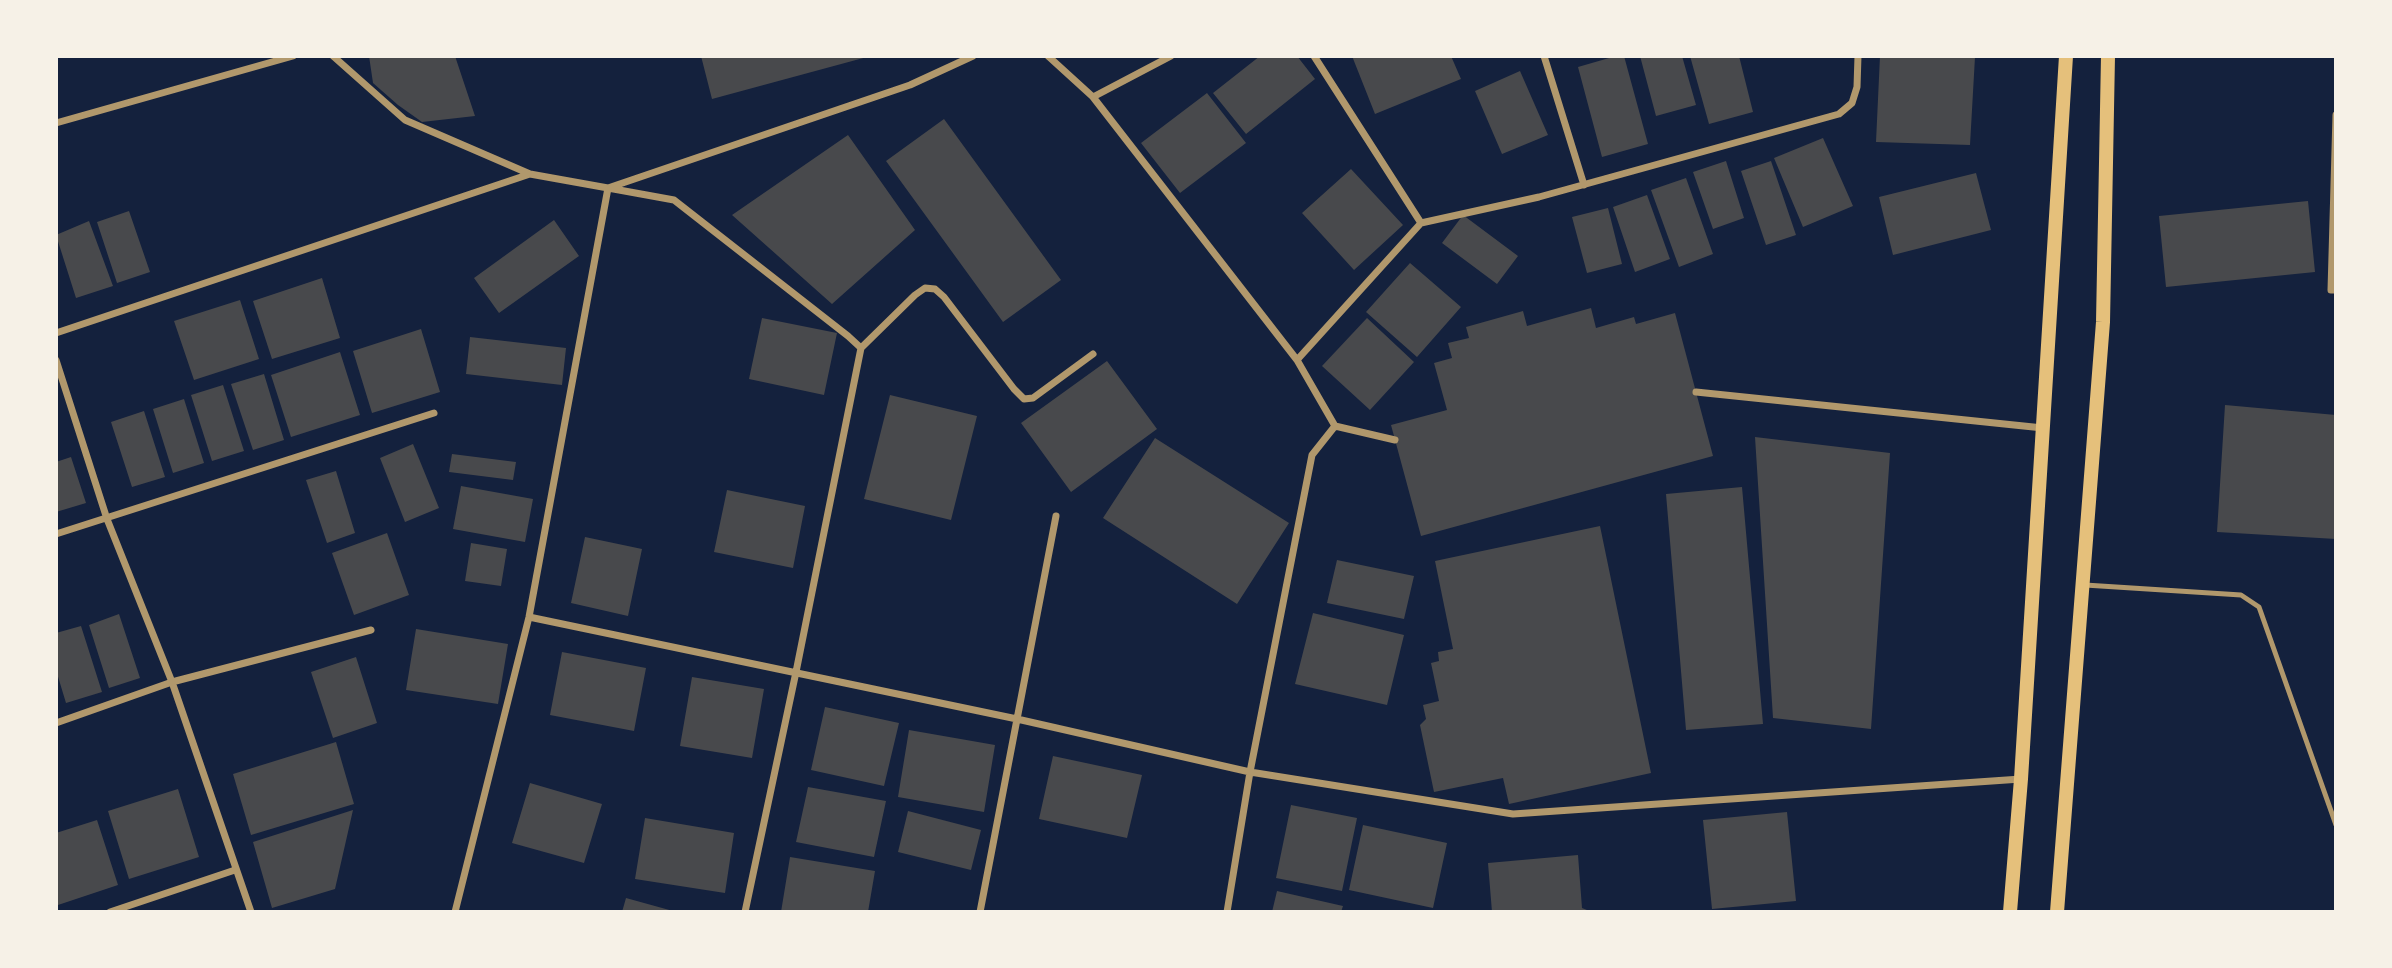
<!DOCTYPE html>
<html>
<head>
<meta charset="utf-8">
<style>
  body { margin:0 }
  #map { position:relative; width:2392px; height:968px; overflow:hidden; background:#14213d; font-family:Mulish,sans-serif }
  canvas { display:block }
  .frame { position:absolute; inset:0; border:58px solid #f6f1e7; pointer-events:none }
</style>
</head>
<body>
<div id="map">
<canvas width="2392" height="968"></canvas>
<div class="frame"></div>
</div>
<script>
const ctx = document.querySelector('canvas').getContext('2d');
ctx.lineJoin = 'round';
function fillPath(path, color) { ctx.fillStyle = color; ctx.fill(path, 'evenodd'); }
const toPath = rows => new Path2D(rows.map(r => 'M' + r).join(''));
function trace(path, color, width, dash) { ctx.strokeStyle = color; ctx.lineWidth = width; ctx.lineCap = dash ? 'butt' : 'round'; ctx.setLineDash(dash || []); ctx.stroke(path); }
fillPath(toPath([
  [369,56,455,56,475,116,422,122,398,105,373,83],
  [701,56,867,56,867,57,712,99],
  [1260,56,1297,56,1315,79,1246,134,1213,93],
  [1352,56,1451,56,1461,79,1375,114],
  [1616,56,1624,56,1648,144,1602,157,1578,67],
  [1640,56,1682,56,1696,105,1656,116],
  [1690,56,1739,56,1753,112,1709,124],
  [1880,56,1975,57,1970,145,1876,142],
  [1520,71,1548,135,1502,154,1475,91],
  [1207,93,1246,143,1180,193,1141,143],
  [944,119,1061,280,1003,322,886,161],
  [848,135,915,230,832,304,732,215],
  [1823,138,1853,206,1803,227,1774,158],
  [1726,161,1744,218,1713,229,1693,172],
  [1771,161,1796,235,1766,245,1741,171],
  [1351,169,1403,225,1354,270,1302,213],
  [1976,173,1991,230,1893,255,1879,197],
  [1686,178,1713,254,1679,267,1651,190],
  [1647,195,1670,259,1635,272,1613,207],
  [2308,201,2315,272,2166,287,2159,216],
  [1608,208,1622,264,1587,273,1572,217],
  [129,211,150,272,117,283,97,222],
  [1463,215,1518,256,1497,284,1442,243],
  [554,220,579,256,499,313,474,278],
  [89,221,113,286,76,298,56,235],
  [1410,263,1461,307,1417,357,1366,312],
  [322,278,340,338,272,359,253,301],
  [240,300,259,359,194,380,174,321],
  [1591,308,1596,328,1634,317,1636,324,1675,313,1713,456,1421,536,1391,425,1447,410,1434,363,1452,358,1448,343,1469,338,1466,327,1523,311,1527,326],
  [762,318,837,333,824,395,749,379],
  [1367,318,1414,362,1370,410,1322,366],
  [421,329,440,392,372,413,353,351],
  [470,337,566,348,562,385,466,374],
  [340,352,360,415,291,437,271,375],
  [1107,361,1157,429,1071,492,1021,423],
  [264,374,284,440,253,450,231,384],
  [223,385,244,451,212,461,191,395],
  [890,395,977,416,951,520,864,499],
  [184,399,204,463,173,473,153,409],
  [2225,405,2336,415,2336,539,2217,532],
  [144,411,165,477,132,487,111,422],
  [1755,437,1890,453,1871,729,1773,718],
  [1155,438,1289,523,1237,604,1103,518],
  [413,444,439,508,405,522,380,458],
  [452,454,516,462,513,480,449,472],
  [71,457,86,503,56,512,56,462],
  [336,471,355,533,327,543,306,480],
  [461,486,533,499,525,542,453,529],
  [1742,487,1763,724,1686,730,1666,494],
  [727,490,805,506,793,568,714,552],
  [1600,526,1651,773,1509,804,1503,778,1434,792,1420,725,1426,719,1423,705,1439,701,1431,663,1439,661,1438,652,1453,649,1435,561],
  [387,533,409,595,354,615,332,553],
  [585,537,642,549,628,616,571,603],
  [471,543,507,549,501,586,465,581],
  [1337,560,1414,576,1404,619,1327,603],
  [1313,613,1404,635,1387,705,1295,684],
  [119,614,140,678,109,688,89,625],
  [81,626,102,692,66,703,56,670,56,633],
  [416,629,508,644,498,704,406,690],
  [562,652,646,668,634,731,550,715],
  [356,657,377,723,333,738,311,672],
  [692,677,764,689,752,758,680,746],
  [825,707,899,723,884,786,811,770],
  [909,730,995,745,984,812,898,797],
  [336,742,354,804,251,835,233,774],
  [1053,756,1142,775,1127,838,1039,819],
  [530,783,602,804,584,863,512,843],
  [808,787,886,801,874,857,796,842],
  [178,789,199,857,129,879,108,811],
  [1291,805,1357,818,1342,891,1276,878],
  [353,810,335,889,272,908,253,842],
  [908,811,981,830,971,870,898,852],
  [1787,812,1796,901,1712,909,1703,820],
  [645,818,734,833,725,893,635,879],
  [97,820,118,885,58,905,56,898,56,833],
  [1363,825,1447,843,1433,908,1349,890],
  [1578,855,1582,908,1592,912,1492,912,1488,863],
  [790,857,875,871,868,912,781,912],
  [1277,891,1343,906,1341,912,1272,912],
  [626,898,673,911,673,912,622,912]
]), '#48494c');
trace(toPath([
  [2085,585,2241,595,2259,607,2336,825]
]), '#b1986c', 5);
trace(toPath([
  [333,56,405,120,530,174,608,188,910,85,973,56],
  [1048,56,1093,97],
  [1171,56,1093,97,1297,360,1335,426,1312,455,1250,772,1227,912],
  [1314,56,1421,223],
  [1544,56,1584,185],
  [2336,115,2331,290,2336,290],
  [56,123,293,56],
  [56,333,530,174],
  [56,360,107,519,172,682,251,912],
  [1297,360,1421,223,1539,197,1839,114,1852,103,1857,87,1858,56],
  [1696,392,2043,428],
  [1335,426,1395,440],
  [56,534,434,413],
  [529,617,1017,719,1250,772,1513,814,2021,779],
  [56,723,172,682,371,630],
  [110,912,235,870],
  [455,912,529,617,608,188,674,200,848,336,861,348],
  [745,912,796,672,861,348,915,295,925,288,935,289,944,297,1014,389,1024,399,1033,398,1093,354],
  [980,912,1056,516]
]), '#b1986c', 7);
trace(toPath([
  [2010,912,2021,779,2066,56],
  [2057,912,2103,322,2108,56]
]), '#e5c07b', 14);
</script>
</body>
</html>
